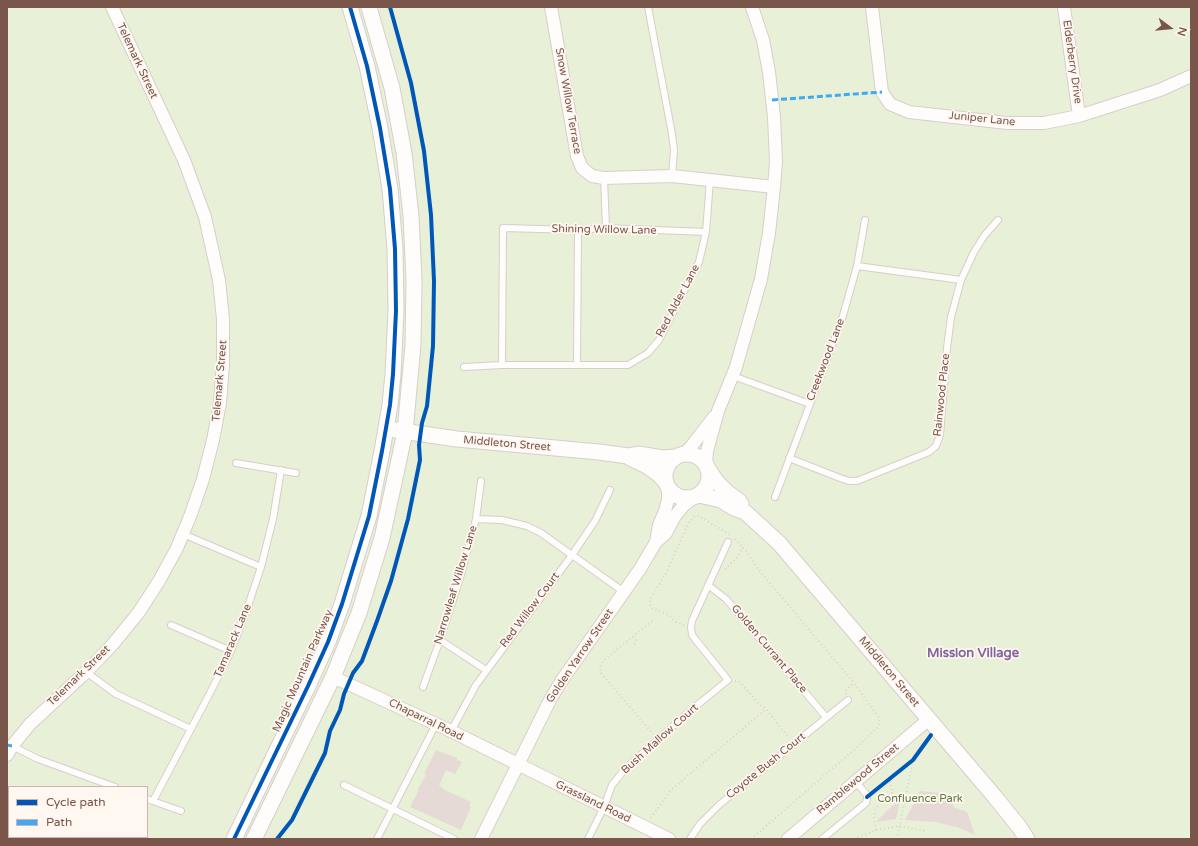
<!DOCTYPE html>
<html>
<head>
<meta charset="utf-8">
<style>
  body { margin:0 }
  #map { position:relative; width:1198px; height:846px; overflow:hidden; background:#f8f3ee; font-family:"Varela Round",sans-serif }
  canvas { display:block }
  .frame { position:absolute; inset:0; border:8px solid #7a554a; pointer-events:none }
  .legend { position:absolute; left:8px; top:786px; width:140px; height:52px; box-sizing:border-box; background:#fff7f0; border:1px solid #cab6ae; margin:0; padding:5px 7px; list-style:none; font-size:12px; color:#7a554a }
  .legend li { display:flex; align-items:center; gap:8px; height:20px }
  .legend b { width:20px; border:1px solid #cab6ae }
  .north { position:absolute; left:1150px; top:8px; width:40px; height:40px; -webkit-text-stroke:3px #fff7f0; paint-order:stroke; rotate:106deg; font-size:11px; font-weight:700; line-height:16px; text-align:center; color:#7a554a }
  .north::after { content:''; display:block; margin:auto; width:14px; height:18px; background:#7a554a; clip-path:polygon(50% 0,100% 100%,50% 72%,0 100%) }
</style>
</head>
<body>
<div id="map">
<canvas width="1198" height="846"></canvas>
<div class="frame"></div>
<ul class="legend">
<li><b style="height:5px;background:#0057b8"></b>Cycle path</li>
<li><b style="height:5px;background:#3fa9f5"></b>Path</li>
</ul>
<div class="north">N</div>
</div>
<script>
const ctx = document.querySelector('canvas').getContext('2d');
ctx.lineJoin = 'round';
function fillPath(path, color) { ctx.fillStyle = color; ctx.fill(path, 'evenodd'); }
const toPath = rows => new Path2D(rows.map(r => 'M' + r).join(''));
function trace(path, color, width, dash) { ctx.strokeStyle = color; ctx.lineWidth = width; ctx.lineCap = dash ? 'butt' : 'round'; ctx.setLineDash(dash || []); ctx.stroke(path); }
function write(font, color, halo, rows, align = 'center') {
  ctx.font = font + ' "Varela Round",sans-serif'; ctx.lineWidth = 3.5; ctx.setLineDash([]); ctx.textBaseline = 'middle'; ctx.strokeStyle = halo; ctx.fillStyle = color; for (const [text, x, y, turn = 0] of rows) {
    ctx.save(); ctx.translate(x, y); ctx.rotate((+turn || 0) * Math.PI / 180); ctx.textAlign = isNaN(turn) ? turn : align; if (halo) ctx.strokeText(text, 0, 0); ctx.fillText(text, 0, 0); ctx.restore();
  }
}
fillPath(toPath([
  [7,7,1191,7,1191,839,7,839],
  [9,787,147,787,147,837,9,837]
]), '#e8f0d7');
fillPath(toPath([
  [436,750,457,758,457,760,462,762,455,774,446,770,439,786,443,788,443,789,471,802,469,806,471,807,461,830,410,807,419,790,418,789,426,775,424,774],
  [920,791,939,793,938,798,953,802,953,807,967,812,975,835,955,826,955,827,933,821,933,822,905,820],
  [901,797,896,819,876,822]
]), '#e5dad5');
const service = toPath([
  [648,7,672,134,674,150,672,176],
  [604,178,606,228],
  [857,266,961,280],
  [502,365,503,228,578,230,606,228,706,232],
  [577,365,578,230],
  [464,367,502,365,628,365,648,353,659,340,699,262,706,232,710,180],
  [733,376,810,404],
  [789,458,840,478,849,481,857,481,929,452,936,446,940,435,947,348,951,317,961,280,974,252,984,236,998,220],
  [236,463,296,473],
  [775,497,842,319,857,266,865,220],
  [476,519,502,520,527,526,541,533,624,592],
  [183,534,261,567],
  [708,585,726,599,826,717],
  [171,625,231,651],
  [440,640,486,670],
  [86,672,116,694,191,729],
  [423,687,440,640,460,578,476,519,481,481],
  [451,731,476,685,572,555,595,521,610,490],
  [12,746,38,759,115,787],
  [344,785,454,839],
  [147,799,181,811],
  [153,801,211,691,231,651,247,609,261,567,273,519,281,470],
  [377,839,436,724],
  [588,839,604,807,612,785,625,769,690,711,728,680,695,639,692,635,691,627,692,621,728,542],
  [690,839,700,824,719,805,848,700],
  [822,839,866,803,867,799,867,795,855,781]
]);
const minor = toPath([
  [551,7,577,156,582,168,592,176,604,178,672,176,774,187],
  [872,7,882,92,890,104,909,112,1007,123,1044,123,1079,116,1160,90,1191,76],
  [1064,7,1079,116],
  [683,454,690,448,714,417],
  [706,464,707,451,718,411,736,367,761,279,769,233,774,187,776,162,774,117,769,72,763,40,752,7],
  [656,542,666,533,675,516,684,505,693,498],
  [333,677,451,731,669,839],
  [7,755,12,746,30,724,86,672,113,644,139,612,159,581,177,548,191,514,203,479,213,440,220,403,223,364,223,319,219,280,205,217,184,160,112,7],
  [481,839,550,700,562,680,640,569,656,542,659,525,665,511,668,500,668,488],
  [788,839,929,719]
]);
const tertiary = toPath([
  [395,430,457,439,599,452,628,456,638,454,663,458,676,457],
  '665 476a22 22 0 1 1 44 0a22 22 0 1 1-44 0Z',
  [630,458,647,466,657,473,665,481],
  [709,470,716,481,727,492,739,501,741,504],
  [699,495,721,500,734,508,745,512,779,543,995,797,1020,828,1027,839],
  [7,826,9,827],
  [40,837,46,839],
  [234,839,308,686,328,642,342,604,369,516,382,451,390,405,393,374,396,311,395,249,390,189,380,128,367,66,350,7],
  [254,839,333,677,359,613,382,538,405,432,413,345,414,281,411,216,404,153,392,88,369,7]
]);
trace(service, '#d8ceca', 8);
trace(minor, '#d8ceca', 14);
trace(tertiary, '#d8ceca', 17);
trace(toPath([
  [735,539,746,551,758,569,854,683,879,718,880,722,878,727,855,749,751,839],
  [725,569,738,557,743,547],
  [652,621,603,661,600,667,601,673,653,734],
  [684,625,676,622,669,615,652,608,650,606,650,600,666,573,689,522,695,516,699,516,730,535],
  [633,637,636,640,634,645],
  [735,681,740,682,759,704,766,709,789,738],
  [846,694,845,691,854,683],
  [651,818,671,790,766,709],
  [876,830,874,818,875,810,881,802,893,792,889,780],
  [854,839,876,830,899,826,926,831],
  [897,839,913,760]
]), '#dcd1ce', 2, [1, 3]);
trace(service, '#fefdfc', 6);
trace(minor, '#fefdfc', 12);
trace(tertiary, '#fefdfc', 15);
trace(toPath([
  [772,100,882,92],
  [7,745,12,746]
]), '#3fa9f5', 3, [6, 3]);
trace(toPath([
  [867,797,913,760,931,735],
  [234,839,308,686,328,642,342,604,369,516,382,451,390,405,393,374,396,311,395,249,390,189,380,128,367,66,350,7],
  [277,839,292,820,325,753,330,731,340,710,344,694,353,673,362,661,377,621,391,581,408,519,420,460,419,445,422,423,427,406,433,346,434,281,431,215,424,151,411,83,390,7]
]), '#0057b8', 4);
write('11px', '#7a554a', '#fff7f0', [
  ["Telemark Street",137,61,65],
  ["Elderberry Drive",1072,62,82],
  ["Snow Willow Terrace",568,101,80],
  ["Juniper Lane",982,119,6],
  ["Shining Willow Lane",604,230,1],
  ["Red Alder Lane",678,301,-62],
  ["Creekwood Lane",826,360,-69],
  ["Telemark Street",220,381,-85],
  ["Rainwood Place",942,395,-84],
  ["Middleton Street",507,444,5],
  ["Narrowleaf Willow Lane",456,585,-73],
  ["Red Willow Court",530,610,-53],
  ["Tamarack Lane",233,641,-67],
  ["Golden Currant Place",769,649,50],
  ["Golden Yarrow Street",580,656,-56],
  ["Magic Mountain Parkway",303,671,-66],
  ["Middleton Street",889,672,50],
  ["Telemark Street",79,676,-44],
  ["Chaparral Road",426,720,26],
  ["Bush Mallow Court",660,739,-42],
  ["Coyote Bush Court",766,766,-39],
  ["Ramblewood Street",858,779,-40],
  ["Grassland Road",593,802,26]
]);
write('11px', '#587a3e', '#fff7f0', [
  ["Confluence Park",920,799]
]);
write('bold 13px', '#83669d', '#fff7f0', [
  ["Mission Village",973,654]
]);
</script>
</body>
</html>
